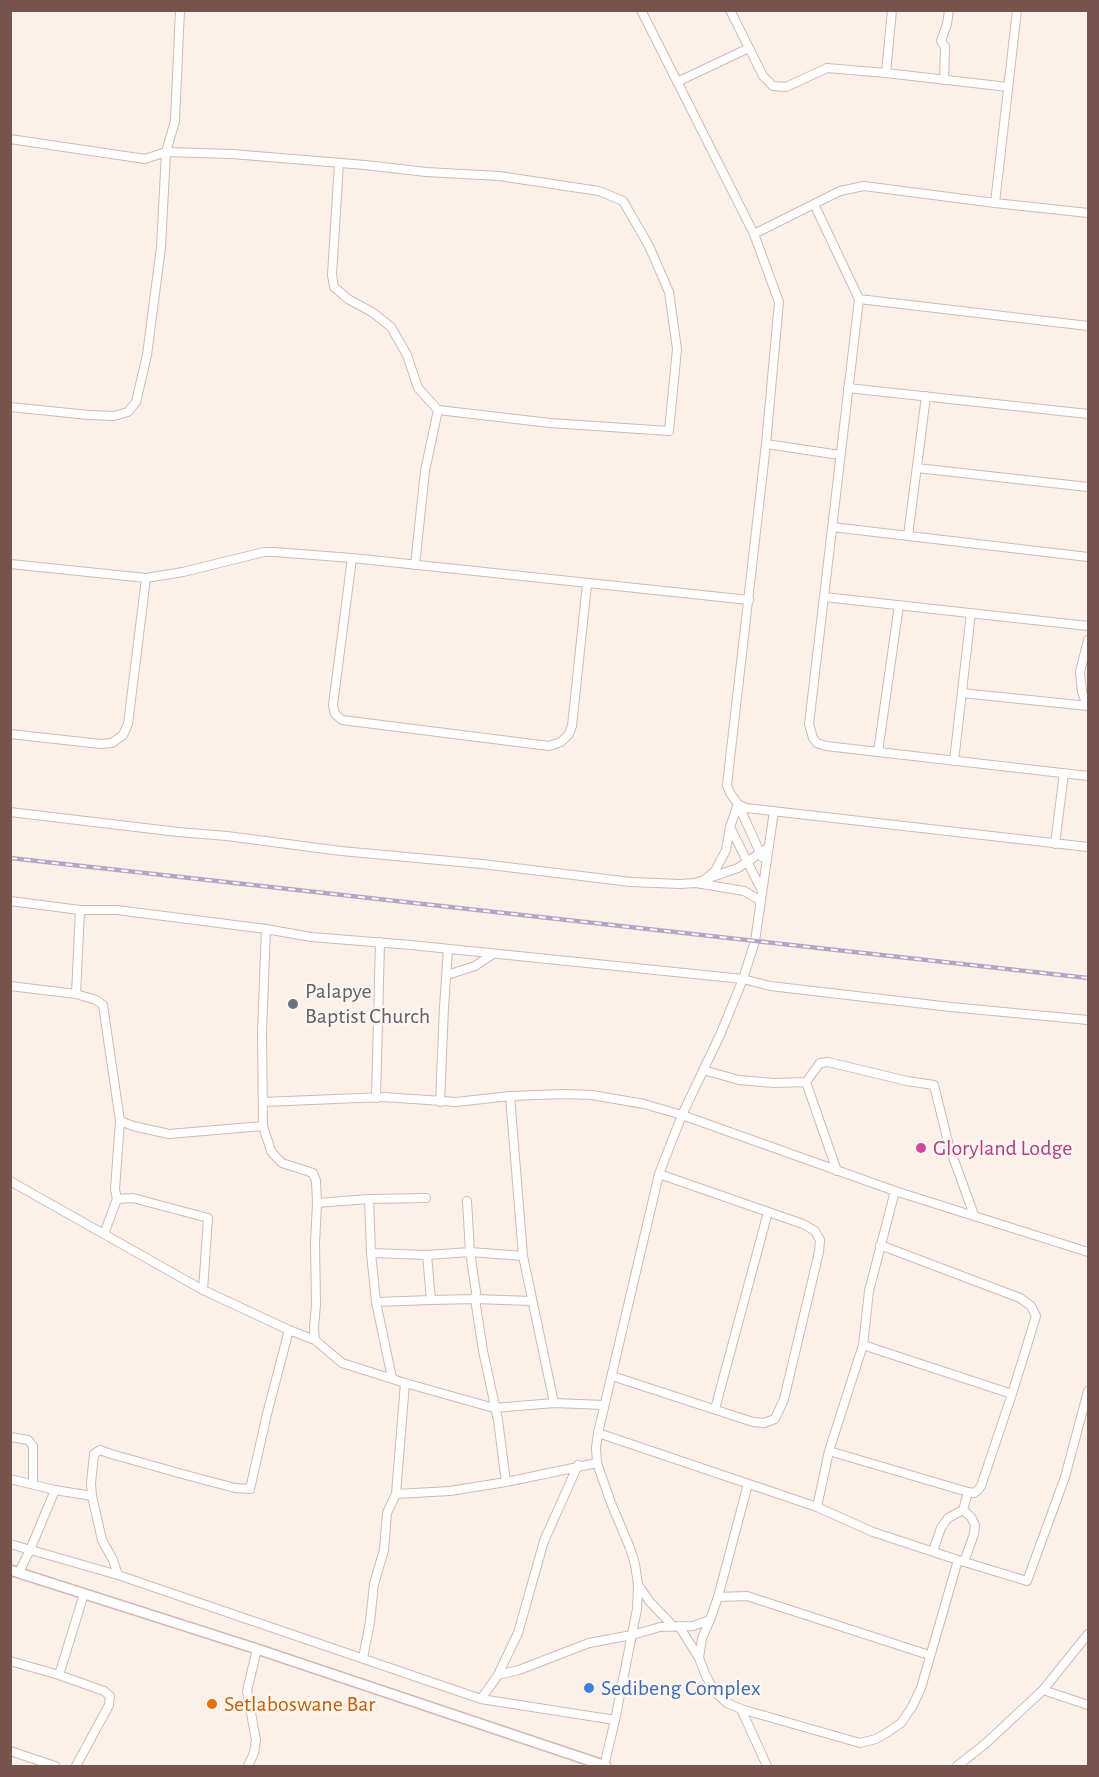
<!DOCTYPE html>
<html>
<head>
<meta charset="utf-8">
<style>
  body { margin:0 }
  #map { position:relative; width:1099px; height:1777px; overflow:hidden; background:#fcf1e9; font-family:"Alegreya Sans",sans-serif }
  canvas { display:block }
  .frame { position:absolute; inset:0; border:12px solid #77534c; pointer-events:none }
</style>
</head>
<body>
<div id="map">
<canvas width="1099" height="1777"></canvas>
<div class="frame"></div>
</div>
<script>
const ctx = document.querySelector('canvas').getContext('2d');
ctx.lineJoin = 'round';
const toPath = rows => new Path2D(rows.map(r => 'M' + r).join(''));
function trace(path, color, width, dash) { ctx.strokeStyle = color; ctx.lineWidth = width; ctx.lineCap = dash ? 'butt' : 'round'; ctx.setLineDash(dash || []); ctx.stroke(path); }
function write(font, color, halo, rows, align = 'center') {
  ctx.font = font + ' "Alegreya Sans",sans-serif'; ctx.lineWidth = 4.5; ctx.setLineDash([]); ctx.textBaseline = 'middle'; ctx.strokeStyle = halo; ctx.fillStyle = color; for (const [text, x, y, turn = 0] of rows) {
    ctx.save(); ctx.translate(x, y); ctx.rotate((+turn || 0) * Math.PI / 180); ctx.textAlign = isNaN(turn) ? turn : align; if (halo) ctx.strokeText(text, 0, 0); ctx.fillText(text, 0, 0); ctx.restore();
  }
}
const minor = toPath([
  [641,10,754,234,779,302,766,444,728,776,727,786,730,793,738,804,746,808,1088,847],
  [730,10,763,76,773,86,786,87,827,68,886,73,1008,87],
  [886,73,892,10],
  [944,80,945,47,941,41,947,24,949,10],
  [677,82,749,48],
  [10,139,145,159,166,152,232,154,365,165,426,172,499,176,599,191,623,201,649,246,669,292,677,349,669,431,550,423,438,410],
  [339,163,332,275,334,287,348,299,372,312,391,327,407,355,418,388,438,410,425,471,415,565],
  [995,203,1017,10],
  [814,204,859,299,1088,326],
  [754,234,840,191,864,186,995,203,1088,213],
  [859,299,809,724,813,738,817,743,826,746,1088,776],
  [848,388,1088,414],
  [10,407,89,415,114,416,128,412,136,402,147,355,161,247,166,152,175,121,180,10],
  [766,444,840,455],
  [917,468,1088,487],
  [832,527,1088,557],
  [908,536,926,396],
  [352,558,333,705,335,714,342,720,549,746,561,742,569,734,572,726,587,584],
  [10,564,146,578,183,572,264,552,274,552,352,558,749,600],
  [824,597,1088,626],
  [962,693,1088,706],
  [1087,706,1082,692,1080,672,1088,640],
  [10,734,101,744,112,743,123,735,128,724,146,578],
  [878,752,899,605],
  [954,761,971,613],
  [738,804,762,857],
  [10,812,178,832,227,836,341,851,482,864,631,882,680,884,695,883,704,880,715,871,726,850,730,827,738,804],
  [730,827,762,891],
  [1055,844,1064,773],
  [709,878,738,868,769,847],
  [696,883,744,891,761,901],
  [10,901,80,910,117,910,266,929,311,937,411,945,743,979,770,986,951,1007,1088,1020],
  [266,929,262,1032,263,1126,271,1151,277,1158,282,1163,313,1173,316,1181,317,1203,315,1244,316,1304,314,1328,315,1340],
  [447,975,475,966,493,954],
  [10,986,76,994,96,1000,103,1005,120,1121,115,1189,117,1199,104,1234],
  [76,994,80,910],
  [703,1070,739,1080,774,1083,806,1082,820,1063,828,1062,907,1081,934,1085,949,1146,974,1215],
  [806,1082,837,1171],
  [510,1096,523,1256,554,1403],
  [376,1098,380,942],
  [263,1102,384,1097,456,1102,510,1096,565,1094,592,1095,644,1104,682,1115,895,1191,1088,1252],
  [440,1102,444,1007,448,949],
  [120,1121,133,1126,169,1134,263,1126],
  [10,1181,203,1290,289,1330,315,1340,342,1363,405,1383,494,1408,554,1403,604,1405],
  [117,1199,133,1198,208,1218,203,1290],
  [369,1199,426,1198],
  [467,1201,470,1252,476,1292,475,1299,483,1351,498,1420,506,1482],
  [317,1203,369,1199,371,1253,427,1255,470,1252,523,1256],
  [371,1253,376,1302,392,1378],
  [427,1255,431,1300,475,1299,531,1301],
  [376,1302,431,1300],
  [863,1345,1012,1394],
  [612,1376,753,1422,764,1423,775,1419,784,1399,819,1252,820,1240,815,1231,803,1224,659,1174],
  [715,1409,768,1212],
  [598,1433,817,1507,873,1532,958,1560,1027,1581,1065,1477,1088,1391],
  [10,1437,28,1440,33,1446,33,1484],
  [829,1451,968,1492,974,1493,978,1490,981,1486,1012,1394,1036,1316,1031,1306,1020,1298,880,1245],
  [10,1479,55,1490,92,1496,91,1483,94,1454,100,1450,111,1454,186,1475,235,1488,250,1489,267,1414,289,1330],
  [396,1494,450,1491,506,1482,597,1463],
  [92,1496,102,1540,113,1560,118,1575],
  [817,1507,829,1451,863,1345,869,1291,895,1191],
  [963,1510,971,1517,975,1525,974,1534,964,1562],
  [10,1544,118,1575,481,1699,615,1720],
  [933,1551,941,1528,948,1518,963,1510,968,1492],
  [19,1572,30,1550,55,1490],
  [638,1585,650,1602,672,1625],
  [718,1597,747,1596,929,1655],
  [679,1626,699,1658,706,1676,716,1693,727,1703,741,1709,860,1743,876,1739,888,1732,901,1723,912,1707,921,1688,958,1560],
  [363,1658,370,1622,374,1584,384,1550,387,1513,396,1494,405,1383],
  [699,1658,702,1638,710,1620],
  [10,1661,59,1675,104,1691,110,1696,109,1705,76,1766],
  [59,1675,84,1594],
  [498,1675,519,1670,589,1643,632,1635,660,1627,693,1626,710,1620,718,1597,748,1484],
  [1043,1690,1088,1705],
  [481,1699,498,1675,518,1633,544,1541,578,1465],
  [741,1709,767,1766],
  [10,1751,55,1766],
  [248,1766,254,1753,256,1740,247,1691,257,1649],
  [604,1766,615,1720,637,1609,638,1585,635,1564,630,1548,611,1503,597,1463,596,1448,598,1433,659,1174,682,1115,720,1035,743,979,755,941,774,811],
  [957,1766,985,1744,1043,1690,1088,1634]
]);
const tertiary = toPath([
  [10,1570,257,1649,606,1766]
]);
trace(minor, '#d1b9b1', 10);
trace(tertiary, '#d1b9b1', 12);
trace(minor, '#fff', 8);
trace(tertiary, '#fff', 9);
const rail = toPath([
  [10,858,1088,978]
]);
trace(rail, '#b2a6c7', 4.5);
trace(rail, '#fff6f0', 2, [7]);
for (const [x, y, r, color] of [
  [293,1004,6,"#6b7280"],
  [921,1148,6,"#d1479c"],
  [589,1688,6,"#3f7fe0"],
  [212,1704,6,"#e8710a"]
]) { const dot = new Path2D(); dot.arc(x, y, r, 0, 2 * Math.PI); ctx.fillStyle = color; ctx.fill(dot); trace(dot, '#fff6f0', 2); }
write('22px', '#5b616d', '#fff6f0', [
  ["Palapye",305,991],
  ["Baptist Church",305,1016]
], 'left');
write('22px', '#b23c85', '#fff6f0', [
  ["Gloryland Lodge",933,1148]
], 'left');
write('22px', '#366cbe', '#fff6f0', [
  ["Sedibeng Complex",601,1688]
], 'left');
write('22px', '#c56008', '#fff6f0', [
  ["Setlaboswane Bar",224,1704]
], 'left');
</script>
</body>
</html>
